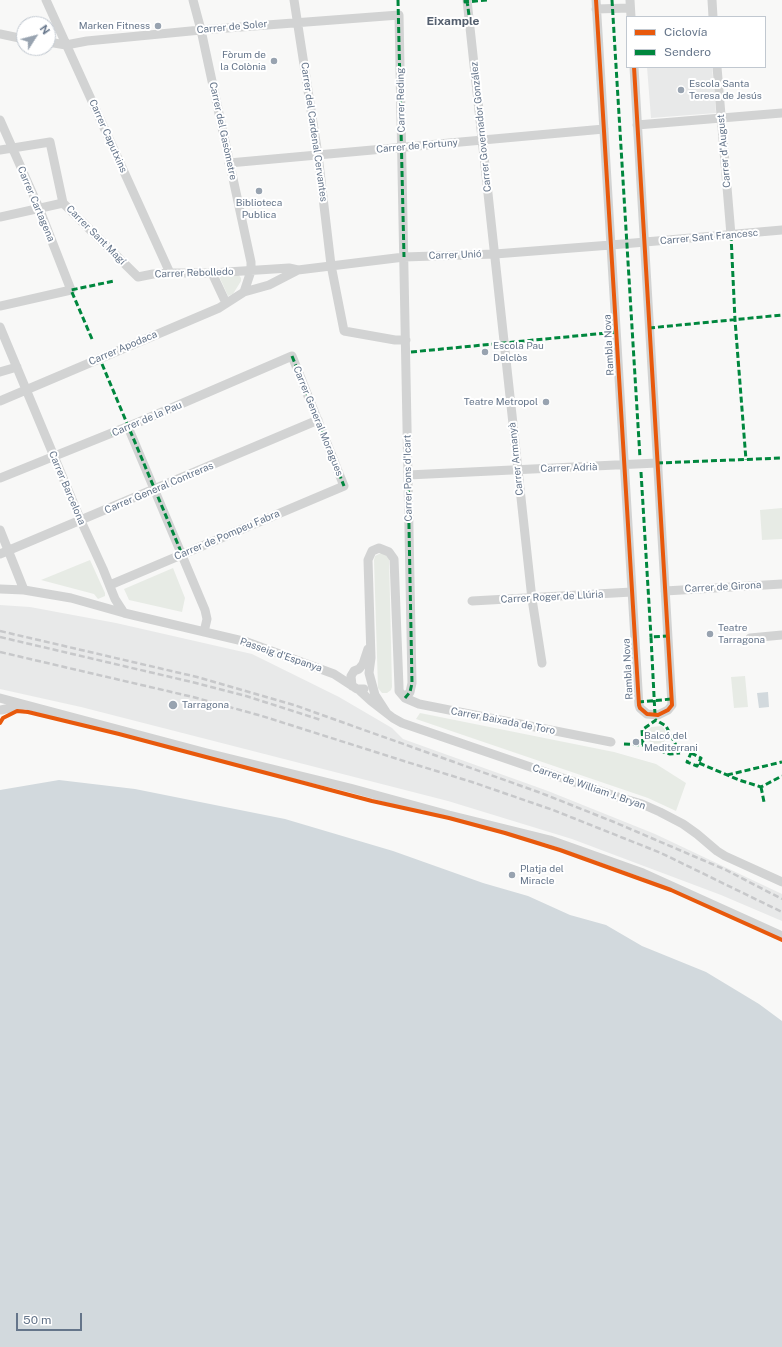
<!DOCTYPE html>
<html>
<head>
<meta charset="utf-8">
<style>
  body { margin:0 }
  #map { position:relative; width:782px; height:1347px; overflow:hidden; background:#f8f8f7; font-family:"Public Sans",sans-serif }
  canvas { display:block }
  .legend { position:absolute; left:626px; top:16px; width:140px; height:52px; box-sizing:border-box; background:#fff; border:1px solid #c1c8d0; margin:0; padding:5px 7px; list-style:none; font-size:12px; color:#65758a }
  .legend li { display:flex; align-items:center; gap:8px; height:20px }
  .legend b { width:20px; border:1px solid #c1c8d0 }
  .north { position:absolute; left:16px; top:16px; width:40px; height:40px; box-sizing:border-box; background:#fff; border:1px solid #c1c8d0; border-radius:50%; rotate:54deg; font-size:11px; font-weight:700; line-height:16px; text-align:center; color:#65758a }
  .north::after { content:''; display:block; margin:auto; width:14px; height:18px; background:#98a3b0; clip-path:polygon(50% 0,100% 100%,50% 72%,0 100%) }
  .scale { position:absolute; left:16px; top:1313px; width:66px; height:18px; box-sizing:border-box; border:2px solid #65758a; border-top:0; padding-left:5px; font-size:12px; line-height:14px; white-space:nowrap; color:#65758a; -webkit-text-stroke:3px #fff; paint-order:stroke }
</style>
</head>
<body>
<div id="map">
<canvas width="782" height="1347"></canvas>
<ul class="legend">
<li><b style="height:5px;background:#e8590c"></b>Ciclovía</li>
<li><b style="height:5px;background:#00873e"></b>Sendero</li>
</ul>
<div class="north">N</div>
<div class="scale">50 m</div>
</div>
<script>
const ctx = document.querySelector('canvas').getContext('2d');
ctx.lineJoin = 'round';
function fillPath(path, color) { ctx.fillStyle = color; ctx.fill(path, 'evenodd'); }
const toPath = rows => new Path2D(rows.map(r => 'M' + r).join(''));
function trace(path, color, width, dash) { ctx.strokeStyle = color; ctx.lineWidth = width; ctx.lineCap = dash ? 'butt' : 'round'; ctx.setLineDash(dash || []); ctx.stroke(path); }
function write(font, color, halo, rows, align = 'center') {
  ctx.font = font + ' "Public Sans",sans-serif'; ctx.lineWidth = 4; ctx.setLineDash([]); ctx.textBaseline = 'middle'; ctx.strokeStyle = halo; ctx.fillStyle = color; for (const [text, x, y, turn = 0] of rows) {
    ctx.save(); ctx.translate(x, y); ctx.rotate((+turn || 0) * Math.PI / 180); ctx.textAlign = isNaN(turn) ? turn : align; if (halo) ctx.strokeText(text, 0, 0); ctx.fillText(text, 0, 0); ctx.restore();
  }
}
fillPath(toPath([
  [647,67,712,67,716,113,651,118],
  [0,605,30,607,116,623,252,654,339,697,392,728,403,739,548,791,655,834,782,894,782,921,721,895,572,839,448,801,81,707,0,689]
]), '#e8e9e9');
fillPath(toPath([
  [238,274,241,278,241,281,233,294,228,296,219,276],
  [782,508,782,539,762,540,760,510],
  [383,552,389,557,392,687,391,690,387,693,382,693,378,688,374,560,375,556],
  [90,560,105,593,105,596,98,599,94,594,41,580],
  [173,568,185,598,182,612,129,600,124,589],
  [745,676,748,707,734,708,731,677],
  [420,713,614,752,656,764,686,783,676,811,648,798,416,719],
  [662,726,665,730,666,739,663,743,653,744,649,741,648,731,651,727]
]), '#e7ebe5');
fillPath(toPath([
  [768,692,769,707,759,708,757,693],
  [59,780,135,789,285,819,393,851,483,883,528,896,570,915,606,925,642,946,706,972,759,1004,782,1021,782,1347,0,1347,0,790]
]), '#d2d9dd');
trace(toPath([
  [46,0,170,273],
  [193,0,201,30,251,262,251,271,244,292],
  [294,0,318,155,331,265,344,331,395,340,406,340],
  [467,0,532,599,542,663],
  [596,0,639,705,640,708,647,714,658,715,668,710,672,705,634,67],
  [630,0,631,17],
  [712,0,713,17],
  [596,9,630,8],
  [0,34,24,39],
  [48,42,66,45,87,41,201,30,399,15,412,683,410,692,405,698],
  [717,67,731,235],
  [0,120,39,208,71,290,0,306],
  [637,125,782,113],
  [0,150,50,142,63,203,138,277,153,274,170,273,212,273,289,268,298,270],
  [229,163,604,129],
  [0,217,63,203],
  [212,273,226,303],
  [0,327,81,521,103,569,115,599,124,613],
  [0,372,17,367],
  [0,401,219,308,244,292,269,285,298,270,404,257,495,254,611,245,782,230],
  [128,427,205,610,207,619,204,632],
  [408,475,657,463],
  [0,478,139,422,292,356,344,486,110,585],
  [0,530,24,590],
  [0,554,318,420],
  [0,589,24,590,71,598,124,613,247,642,334,674,357,689,364,689],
  [665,591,782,584],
  [472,601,632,592],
  [750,638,782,635],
  [352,686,351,676,354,671,359,669,363,664,368,649],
  [359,690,371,701,393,718,402,723,618,797,642,804,660,812,683,824,697,834,717,851,725,856,782,882],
  [0,698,207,753,350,788,449,815,550,840,643,873,782,936],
  [1,710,24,705],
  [386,712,375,695,369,673,371,658,368,560,372,551,379,548,389,552,394,559,399,687,399,691,405,698,419,704,611,742]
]), '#d2d3d3', 9);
trace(toPath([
  [0,631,197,677,294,705,541,793,614,822,726,870,782,899],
  [0,637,196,683,246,696,321,720],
  [0,652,193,697,262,716,407,762,472,782,553,810,661,853,782,912]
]), '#c7c8ca', 2.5, [6, 3]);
trace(toPath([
  [398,0,404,257],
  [465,0,465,2,488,0],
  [467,0,470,23],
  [612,0,640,458],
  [731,235,735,320,746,460],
  [649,328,782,315],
  [92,339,71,290,114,281],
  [411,352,617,332],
  [292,356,344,486],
  [102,364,182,554],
  [111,434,139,422],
  [657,463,782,458],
  [641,472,651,637],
  [137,497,167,484],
  [405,698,410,692,412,683,408,475],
  [638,702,672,699],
  [655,715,651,637,668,636],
  [624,744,643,745,670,754,680,753],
  [643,745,642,730,656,720,666,726,680,753],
  [691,753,701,758,697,766,687,762,691,753],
  [699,763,739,780,761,787,782,776],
  [727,775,782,762],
  [761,787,764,802]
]), '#00873e', 3, [6, 3]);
trace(toPath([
  [596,0,639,705,640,708,647,714,658,715,668,710,672,705,634,67],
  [0,723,3,718,17,711,28,712,119,734,372,801,449,818,505,833,560,850,671,890,782,940]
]), '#e8590c', 4);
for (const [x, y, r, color] of [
  [158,26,4,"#98a3b0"],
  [274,61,4,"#98a3b0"],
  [681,90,4,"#98a3b0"],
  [259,191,4,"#98a3b0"],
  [485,352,4,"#98a3b0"],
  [546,402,4,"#98a3b0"],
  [710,634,4,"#98a3b0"],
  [173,705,5,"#98a3b0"],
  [636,742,4,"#98a3b0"],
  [512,875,4,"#98a3b0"]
]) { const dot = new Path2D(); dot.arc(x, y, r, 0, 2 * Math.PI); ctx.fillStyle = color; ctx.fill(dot); trace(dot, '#fff', 1.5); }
write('10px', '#65758a', '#fff', [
  ["Marken Fitness",150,26,"right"],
  ["Fòrum de",266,55,"right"],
  ["la Colònia",266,67,"right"],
  ["Escola Santa",689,84],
  ["Teresa de Jesús",689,96],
  ["Biblioteca",259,203,"center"],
  ["Publica",259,215,"center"],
  ["Escola Pau",493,346],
  ["Delclòs",493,358],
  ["Teatre Metropol",538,402,"right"],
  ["Teatre",718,628],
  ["Tarragona",718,640],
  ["Tarragona",182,705],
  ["Balcó del",644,736],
  ["Mediterrani",644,748],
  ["Platja del",520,869],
  ["Miracle",520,881]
], 'left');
write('10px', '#65758a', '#fff', [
  ["Carrer de Soler",232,27,-5],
  ["Carrer Reding",401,100,-91],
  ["Carrer Governador González",481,127,-96],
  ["Carrer del Gasòmetre",223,131,78],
  ["Carrer del Cardenal Cervantes",314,132,82],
  ["Carrer Caputxins",108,136,66],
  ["Carrer de Fortuny",417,146,-5],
  ["Carrer d'August",724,151,-95],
  ["Carrer Cartagena",36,204,67],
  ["Carrer Sant Magí",96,235,45],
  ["Carrer Sant Francesc",709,237,-5],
  ["Carrer Unió",455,255,-2],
  ["Carrer Rebolledo",194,273,-2],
  ["Rambla Nova",609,345,-93],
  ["Carrer Apodaca",123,348,-23],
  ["Carrer de la Pau",147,419,-23],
  ["Carrer General Moragues",318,421,68],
  ["Carrer Armanyà",516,459,-96],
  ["Carrer Adrià",569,468,-2],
  ["Carrer Pons d'Icart",408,478,-91],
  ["Carrer Barcelona",67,488,67],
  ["Carrer General Contreras",159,488,-23],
  ["Carrer de Pompeu Fabra",227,535,-23],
  ["Carrer de Girona",723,587,-3],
  ["Carrer Roger de Llúria",552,597,-3],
  ["Passeig d'Espanya",281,655,19],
  ["Rambla Nova",628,669,-93],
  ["Carrer Baixada de Toro",503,721,11],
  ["Carrer de William J. Bryan",589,787,19]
]);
write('bold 12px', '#545f6e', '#fff', [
  ["Eixample",453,21]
]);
</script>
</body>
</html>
